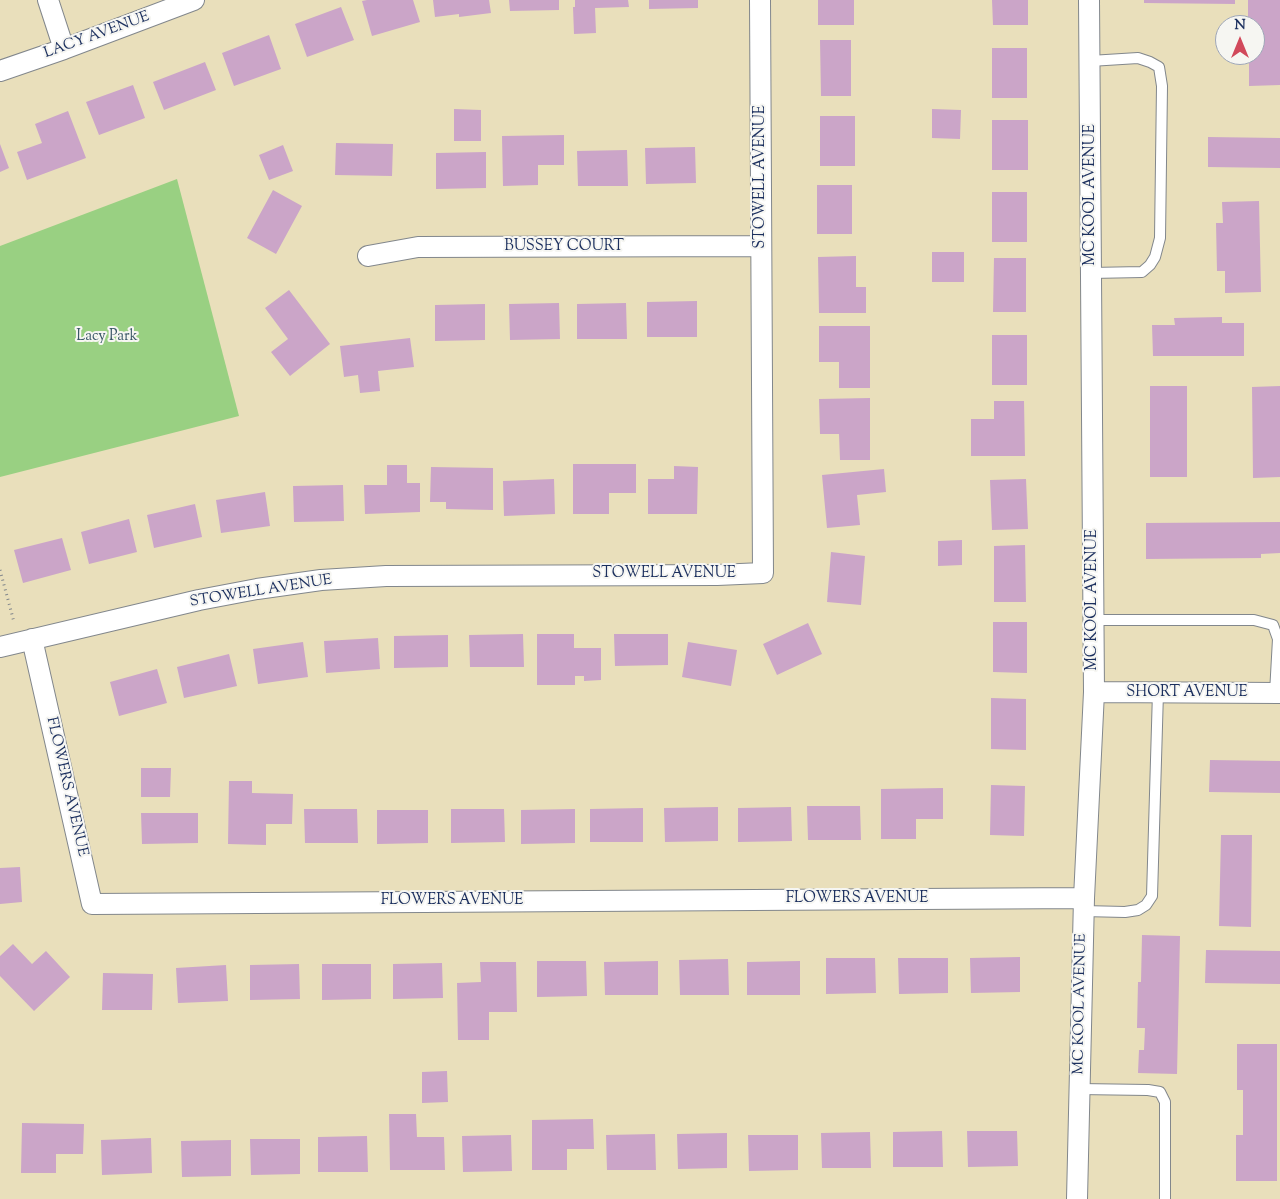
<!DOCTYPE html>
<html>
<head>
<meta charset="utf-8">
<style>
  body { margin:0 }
  #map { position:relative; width:1280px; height:1199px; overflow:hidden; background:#e9dfbb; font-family:"Sorts Mill Goudy",serif }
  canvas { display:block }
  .north { position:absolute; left:1215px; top:15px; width:50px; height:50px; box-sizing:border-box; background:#f6f6f2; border:1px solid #9ea6b7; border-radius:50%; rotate:0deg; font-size:14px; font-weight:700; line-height:20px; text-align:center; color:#1b2f5e }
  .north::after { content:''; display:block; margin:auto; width:18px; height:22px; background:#d1495b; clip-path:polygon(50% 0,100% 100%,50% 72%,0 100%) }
</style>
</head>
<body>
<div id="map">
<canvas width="1280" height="1199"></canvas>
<div class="north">N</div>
</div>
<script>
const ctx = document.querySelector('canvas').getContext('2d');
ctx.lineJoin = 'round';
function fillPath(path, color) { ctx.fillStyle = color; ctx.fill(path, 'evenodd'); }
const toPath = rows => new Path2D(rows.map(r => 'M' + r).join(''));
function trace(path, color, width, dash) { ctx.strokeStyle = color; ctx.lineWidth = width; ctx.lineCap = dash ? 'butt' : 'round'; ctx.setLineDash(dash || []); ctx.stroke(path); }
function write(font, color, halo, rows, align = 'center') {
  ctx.font = font + ' "Sorts Mill Goudy",serif'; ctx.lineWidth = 4; ctx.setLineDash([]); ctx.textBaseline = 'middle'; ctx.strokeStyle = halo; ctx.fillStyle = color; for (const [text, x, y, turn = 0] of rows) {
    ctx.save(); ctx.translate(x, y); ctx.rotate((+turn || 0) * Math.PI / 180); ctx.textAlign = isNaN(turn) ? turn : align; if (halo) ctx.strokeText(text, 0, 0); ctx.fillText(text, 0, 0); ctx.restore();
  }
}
fillPath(toPath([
  [177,179,239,416,0,477,0,246]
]), '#99d082');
fillPath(toPath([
  [367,0,413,0,420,22,372,36,362,1],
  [433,0,489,0,491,13,459,17,459,14,435,17],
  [509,0,559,0,559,10,510,11],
  [575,0,628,0,629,7,595,8,596,33,574,34,573,7,575,7],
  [649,0,698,0,698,8,649,9],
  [818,0,854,0,854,25,818,25],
  [992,0,1028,0,1028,25,993,25],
  [1144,0,1235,0,1235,4,1144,3],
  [1248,0,1280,0,1280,85,1249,86,1249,55,1255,55,1255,25,1248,25],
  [341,7,354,40,307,57,295,24],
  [269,35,281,69,234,86,222,53],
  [820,40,851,40,851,96,821,96],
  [992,48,1027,48,1027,98,992,98],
  [205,62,216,90,164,110,153,82],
  [133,85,145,118,99,135,86,102],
  [454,109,481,110,481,141,454,141],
  [932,109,961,110,960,139,932,138],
  [68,111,86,158,27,180,17,152,42,143,35,124],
  [820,116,855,116,855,166,820,166],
  [992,120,1028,120,1028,170,992,170],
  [564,135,564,165,538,165,538,185,503,186,502,136],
  [1208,137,1280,138,1280,168,1208,167],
  [336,143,393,144,392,176,335,175],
  [0,144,9,168,0,172],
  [283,145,293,171,269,180,259,155],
  [695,147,696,183,646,184,645,148],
  [627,150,628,186,578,186,577,151],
  [486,152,486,188,436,189,436,153],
  [817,185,852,185,852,234,817,234],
  [273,190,302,206,276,254,247,238],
  [992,192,1027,192,1027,242,992,242],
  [1259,201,1261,292,1225,293,1225,271,1217,271,1216,223,1223,223,1222,202],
  [932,252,964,252,964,282,932,282],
  [856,256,856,287,866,287,866,313,819,313,818,257],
  [994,258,1026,258,1026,312,993,312],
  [289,290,330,344,290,376,271,352,288,339,265,308],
  [697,301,697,337,647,337,647,302],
  [559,303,560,339,510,340,509,304],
  [626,303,627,339,577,339,577,304],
  [485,304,485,340,435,341,435,305],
  [1222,317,1222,323,1244,323,1244,356,1153,356,1152,325,1175,325,1174,318],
  [819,326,870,326,870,388,839,388,839,362,819,362],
  [992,335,1027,335,1027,385,992,385],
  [410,338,414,367,378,371,380,391,360,393,358,375,344,377,340,346],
  [1150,386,1187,386,1187,477,1150,477],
  [1280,386,1280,477,1253,478,1252,387],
  [870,398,870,460,840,460,839,434,820,434,819,399],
  [994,401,1024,401,1025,456,971,456,971,419,994,419],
  [573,464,636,464,636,493,609,493,609,514,573,514],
  [387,465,407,465,407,483,420,483,420,512,365,514,364,485,387,485],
  [674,466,698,467,697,514,648,514,648,479,674,479],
  [431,467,493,468,493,510,446,509,446,502,430,502],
  [884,469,886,492,857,495,860,525,827,528,822,475],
  [554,479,555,514,504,516,503,481],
  [1026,479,1028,529,992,530,990,480],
  [343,485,344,521,294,522,293,486],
  [265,492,270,526,221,533,216,500],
  [195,504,202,537,154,548,147,515],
  [129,519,137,552,89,564,81,532],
  [1280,522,1280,553,1261,554,1261,558,1146,559,1146,523],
  [62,538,71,570,23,583,14,550],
  [962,540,962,565,938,566,938,541],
  [1025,545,1026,602,994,602,994,546],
  [831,552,865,556,861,605,827,602],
  [993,622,1027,622,1027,673,993,672],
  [808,623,822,654,777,675,763,644],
  [523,634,524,667,470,667,469,635],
  [537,634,574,634,574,648,601,648,601,680,584,681,584,676,575,676,575,685,537,685],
  [614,634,668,634,668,665,615,666],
  [448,635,448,667,394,668,394,636],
  [378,638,380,669,326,673,324,641],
  [303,642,308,677,258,684,253,649],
  [688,642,737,650,731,686,682,677],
  [229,654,237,686,184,698,177,667],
  [157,669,167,703,119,716,110,682],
  [991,698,1026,699,1026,750,991,749],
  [1210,760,1280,761,1280,793,1209,792],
  [141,768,171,768,170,797,141,797],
  [229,781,252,781,252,793,293,794,292,824,266,824,266,845,228,844],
  [991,785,1025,786,1024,836,990,835],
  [943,788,943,819,916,819,916,839,881,839,881,789],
  [807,806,860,806,861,840,808,840],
  [718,807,718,841,665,842,664,808],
  [791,807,792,841,738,842,738,808],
  [643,808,643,842,590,842,590,809],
  [304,809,357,809,358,843,305,843],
  [451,809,504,809,505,842,451,843],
  [575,809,575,843,521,844,521,810],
  [377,810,428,810,428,843,377,844],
  [141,813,198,813,198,843,142,844],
  [1221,835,1252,835,1251,927,1219,926],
  [20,867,22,902,0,904,0,868],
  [1142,935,1180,936,1177,1074,1138,1073,1139,1050,1144,1050,1145,1028,1137,1028,1138,982,1141,982],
  [13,944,32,964,46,951,70,977,34,1011,0,976,0,956],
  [1206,950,1280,951,1280,984,1205,983],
  [1020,957,1020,992,971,993,970,958],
  [826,958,875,958,876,993,826,994],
  [898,958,948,958,948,993,899,994],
  [728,959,729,995,680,995,679,960],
  [537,961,586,961,587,996,537,997],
  [658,961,658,995,605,995,604,962],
  [800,961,800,995,747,995,747,962],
  [480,962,516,962,517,1012,489,1012,489,1040,458,1040,457,983,481,982],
  [442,963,443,998,393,999,393,964],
  [299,964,300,999,250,1000,250,965],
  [322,964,371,964,371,999,322,1000],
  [226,965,228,1001,178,1003,176,968],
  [103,973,153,974,152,1010,102,1010],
  [1237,1044,1277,1044,1277,1181,1236,1181,1236,1135,1243,1135,1243,1090,1237,1090],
  [447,1071,448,1102,422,1103,422,1072],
  [389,1114,416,1114,417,1137,444,1137,445,1170,390,1170],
  [593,1119,594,1149,567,1149,567,1170,532,1170,532,1120],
  [22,1123,84,1124,83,1154,56,1154,56,1173,21,1173],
  [942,1131,943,1167,893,1167,893,1132],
  [967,1131,1017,1131,1018,1166,968,1167],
  [870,1132,871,1168,822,1168,821,1133],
  [727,1133,727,1168,678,1169,677,1134],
  [655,1134,656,1170,607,1170,606,1135],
  [511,1135,512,1171,463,1172,462,1136],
  [748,1135,798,1135,798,1170,749,1171],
  [367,1136,368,1172,318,1172,318,1137],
  [151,1138,152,1173,102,1175,101,1140],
  [250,1139,300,1139,300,1174,251,1175],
  [231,1140,231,1176,182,1177,181,1141]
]), '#cba5c8');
const lane = toPath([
  [1090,61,1138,58,1150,62,1159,67,1162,86,1160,238,1155,257,1150,265,1142,272,1091,273],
  [1093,620,1254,620,1273,625,1278,639,1275,693],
  [1083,911,1125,912,1138,910,1146,905,1152,896,1158,692],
  [1079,1089,1148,1090,1160,1092,1165,1102,1165,1199]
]);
const street = toPath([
  [48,0,64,49],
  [0,71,64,49,194,0],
  [368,256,418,247,761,246],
  [32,639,92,904,1084,898],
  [0,647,199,600,257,589,321,580,386,576,717,575,763,573,760,0],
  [1094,692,1280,693],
  [1077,1199,1084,898,1094,692,1089,0]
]);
trace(lane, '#82878c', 12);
trace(street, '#82878c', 22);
trace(toPath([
  [0,570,14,622]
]), '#82878c', 3, [1, 4]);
trace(lane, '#fff', 10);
trace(street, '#fff', 20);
write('15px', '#1b2f5e', '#f6f6f2', [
  ["LACY AVENUE",97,36,-20],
  ["STOWELL AVENUE",761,177,-90],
  ["MC KOOL AVENUE",1091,195,-90],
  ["BUSSEY COURT",564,247],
  ["STOWELL AVENUE",664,574],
  ["STOWELL AVENUE",261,592,-9],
  ["MC KOOL AVENUE",1093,600,-90],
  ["SHORT AVENUE",1187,693],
  ["FLOWERS AVENUE",66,787,77],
  ["FLOWERS AVENUE",857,899],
  ["FLOWERS AVENUE",452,901],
  ["MC KOOL AVENUE",1081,1004,-89]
]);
write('15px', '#3a5767', '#f6f6f2', [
  ["Lacy Park",107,337]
]);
</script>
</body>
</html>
